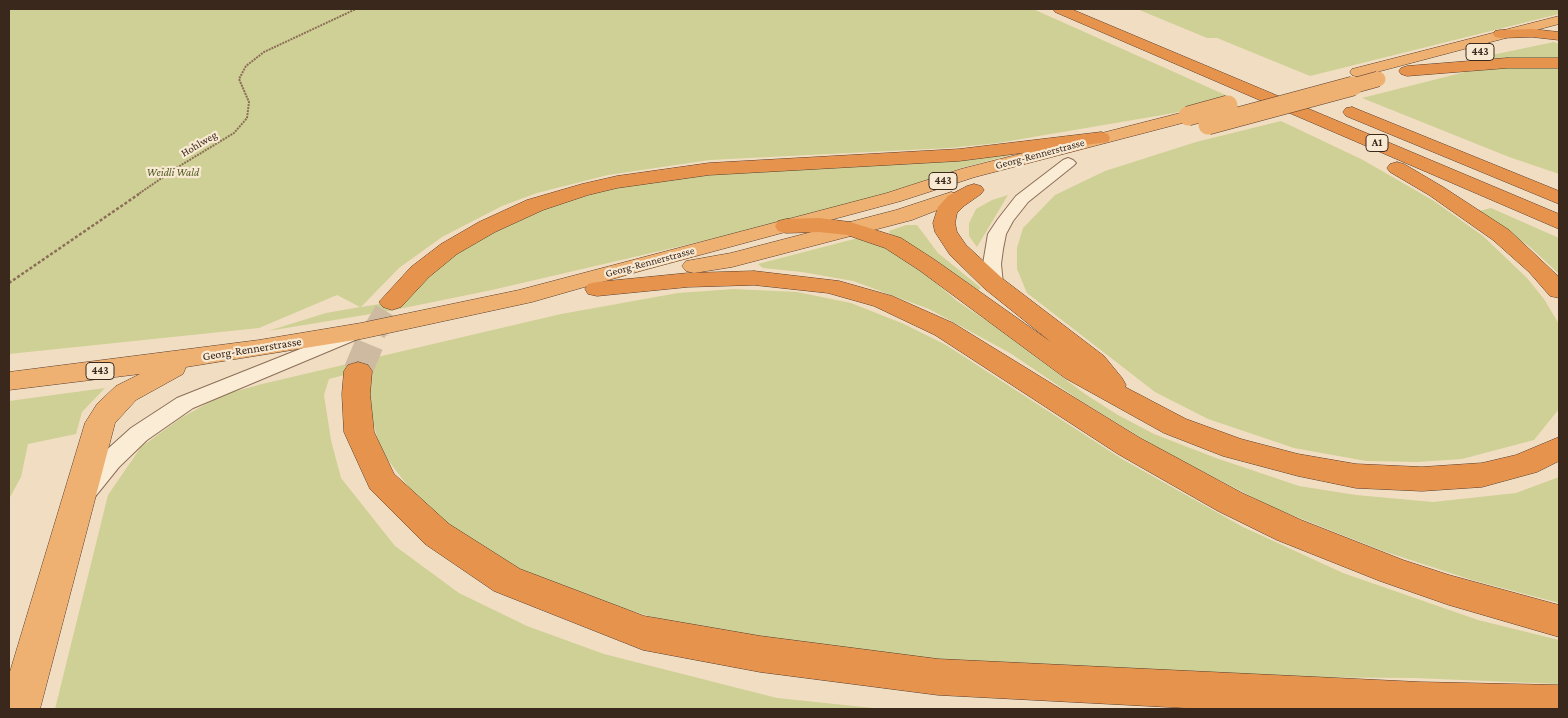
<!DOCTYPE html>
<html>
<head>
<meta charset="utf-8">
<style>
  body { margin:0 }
  #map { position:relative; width:1568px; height:718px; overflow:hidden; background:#f1dec2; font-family:"Crimson Pro",serif }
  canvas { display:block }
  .frame { position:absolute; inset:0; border:10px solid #3b281d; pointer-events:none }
</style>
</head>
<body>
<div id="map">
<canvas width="1568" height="718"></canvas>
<div class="frame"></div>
</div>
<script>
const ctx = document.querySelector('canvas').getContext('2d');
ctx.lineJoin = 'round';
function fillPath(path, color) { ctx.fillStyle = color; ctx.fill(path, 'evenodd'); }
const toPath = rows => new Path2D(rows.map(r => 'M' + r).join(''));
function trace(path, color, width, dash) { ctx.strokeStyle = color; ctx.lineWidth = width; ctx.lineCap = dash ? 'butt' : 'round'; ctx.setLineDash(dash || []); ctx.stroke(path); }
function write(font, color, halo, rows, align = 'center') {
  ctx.font = font + ' "Crimson Pro",serif'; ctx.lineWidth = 4.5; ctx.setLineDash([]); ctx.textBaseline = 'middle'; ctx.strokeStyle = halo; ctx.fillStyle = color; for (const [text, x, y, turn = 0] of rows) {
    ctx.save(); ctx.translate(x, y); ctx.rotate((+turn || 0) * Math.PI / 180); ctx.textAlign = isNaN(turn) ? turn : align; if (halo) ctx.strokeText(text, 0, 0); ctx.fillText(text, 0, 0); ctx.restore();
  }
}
fillPath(toPath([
  [9,9,1033,9,1230,97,1174,113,998,143,949,148,710,160,608,175,537,193,502,206,442,237,399,268,361,307,405,300,439,263,510,221,603,190,690,176,939,162,1014,154,958,169,882,195,720,237,492,290,389,311,268,331,326,313,360,307,337,295,259,328,9,354],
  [1137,9,1559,9,1559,14,1310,76,1217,38,1207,38],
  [1554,42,1559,44,1559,59,1489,59,1482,57],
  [1519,66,1559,67,1559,174,1509,157,1362,98,1465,72],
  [1281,121,1363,160,1434,201,1483,236,1527,278,1544,299,1559,324,1559,409,1534,440,1462,459,1417,462,1366,461,1294,448,1208,419,1155,392,1027,293,1017,269,1017,248,1023,228,1055,195,1105,171,1196,142],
  [1008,195,977,247,969,236,969,223,976,209,992,200],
  [1491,208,1559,238,1559,274,1530,247,1479,211],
  [906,225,917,225,938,253,981,288,978,290,924,253,890,234,889,231],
  [858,238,886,248,920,269,957,301,990,323,1085,394,1118,415,1154,434,1216,458,1299,486,1356,495,1433,502,1516,493,1559,477,1559,603,1472,580,1383,551,1274,508,1161,450,1078,399,1010,353,929,309,853,281,802,272,763,268,758,264],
  [734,289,797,292,851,303,904,324,946,345,1122,459,1243,527,1343,573,1478,620,1559,640,1559,684,1413,678,1268,677,834,655,711,635,606,603,522,571,458,535,410,489,381,451,369,407,368,381,372,368,329,379,324,395,331,440,341,478,395,546,459,593,527,626,604,654,777,698,883,709,55,709,108,495,141,447,181,418,222,395,262,384,561,314,678,293],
  [105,388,82,412,76,434,28,444,21,477,9,499,9,401]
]), '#cfd095');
trace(toPath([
  [374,332,392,302]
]), '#cdbaa1', 24, [24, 12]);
trace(toPath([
  [358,371,375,330]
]), '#cdbaa1', 29, [29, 15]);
const service = toPath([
  [1068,158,1073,160,1076,163,1073,166,1028,202,1013,221,1006,234,1003,249,1001,264,1003,284,1001,288,994,290,987,288,985,284,983,264,988,234,998,219,1016,196,1063,160,1068,158],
  [353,328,360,330,363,334,360,338,193,408,147,440,119,467,94,498,85,500,76,498,72,491,76,484,101,455,131,428,177,398,353,328]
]);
const trunk = toPath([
  [1559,16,1559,24,1358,77,1352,75,1350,72,1352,69,1559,16],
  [1188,111,1194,112,1197,116,1194,120,975,177,901,201,644,270,532,302,361,339,186,367,183,374,136,400,115,423,40,709,9,709,9,675,85,423,97,404,116,386,140,374,9,390,9,372,259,340,361,323,519,290,887,193,961,169,1188,111],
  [951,192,958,194,962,198,958,202,912,220,732,267,694,273,686,271,682,266,686,261,731,253,896,210,951,192]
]);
const motorway = toPath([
  [1053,9,1071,9,1559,214,1559,229,1055,12,1053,9],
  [1532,29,1559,32,1559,40,1532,37,1500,38,1495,37,1493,34,1495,31,1500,30,1532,29],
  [1507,58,1559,58,1559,68,1507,68,1407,76,1401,74,1399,71,1401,68,1407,66,1507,58],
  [1352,107,1559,191,1559,204,1346,116,1343,112,1346,108,1352,107],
  [1101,132,1108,134,1110,138,1108,142,959,161,709,175,617,188,588,195,543,210,495,232,457,254,429,277,401,307,392,310,383,307,379,302,411,267,441,244,479,222,527,200,582,184,617,176,709,163,959,149,1101,132],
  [1397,162,1404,164,1443,187,1509,230,1559,277,1559,298,1550,296,1529,272,1493,240,1429,195,1390,172,1387,168,1390,164,1397,162],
  [974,184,981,186,984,190,981,194,964,206,957,213,955,223,957,232,966,245,1003,279,1104,356,1122,378,1126,385,1125,387,1186,419,1241,439,1298,454,1356,464,1422,467,1482,463,1516,455,1559,437,1559,461,1537,472,1482,487,1422,491,1356,488,1298,476,1223,456,1164,433,1065,378,919,270,885,248,847,235,819,232,786,233,778,231,775,226,778,221,786,219,819,218,850,222,901,238,935,260,1051,342,985,289,950,255,935,232,933,223,938,207,948,196,967,186,974,184],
  [754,271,839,281,892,296,953,323,1140,438,1242,493,1301,520,1403,560,1449,575,1559,605,1559,637,1449,605,1380,581,1277,540,1218,511,1118,454,935,335,874,306,828,293,754,285,688,287,597,296,588,294,585,289,588,284,597,282,688,273,754,271],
  [358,362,368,365,372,371,370,394,374,432,394,474,449,524,520,569,644,616,760,636,938,659,1420,682,1559,685,1559,709,1206,709,938,695,760,672,643,650,494,591,425,544,370,489,344,432,342,394,344,371,348,365,358,362]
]);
trace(service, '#8c6e58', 2);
trace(trunk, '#5a3d2c', 1);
trace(motorway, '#5a3d2c', 1);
trace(toPath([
  [137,195,178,167,234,133,247,118,249,102,239,79,246,66,264,52,356,9]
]), '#8c6e58', 2, [2, 1]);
trace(toPath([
  [9,283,139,194]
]), '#8c6e58', 2.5, [3, 2]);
fillPath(service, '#fbecd6');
fillPath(trunk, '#eeb172');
fillPath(motorway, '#e6934d');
const trunkBridgeFar1 = toPath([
  [1349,87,1378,79]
]);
const trunkBridge = toPath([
  [1188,116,1228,105],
  [1208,125,1353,86]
]);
trace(trunkBridgeFar1, '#5a3d2c', 16, []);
trace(trunkBridge, '#5a3d2c', 20, []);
trace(trunkBridgeFar1, '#eeb172', 15);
trace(trunkBridge, '#eeb172', 19);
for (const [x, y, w] of [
  [1480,52,28],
  [1377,143,22],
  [943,181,28],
  [100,371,28]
]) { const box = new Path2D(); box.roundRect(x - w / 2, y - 8.5, w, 17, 4); ctx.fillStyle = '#f8e9d2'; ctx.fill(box); trace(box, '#3b281d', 1); }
write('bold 11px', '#3b281d', null, [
  ["443",1480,52],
  ["A1",1377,143],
  ["443",943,181],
  ["443",100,371]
]);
write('11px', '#3b281d', '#f8e9d2', [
  ["Hohlweg",199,144,-31],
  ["Georg-Rennerstrasse",1040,154,-15],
  ["Georg-Rennerstrasse",650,262,-15]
]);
write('italic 11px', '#515922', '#f8e9d2', [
  ["Weidli Wald",173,173]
]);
write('12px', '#3b281d', '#f8e9d2', [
  ["Georg-Rennerstrasse",252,349,-9]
]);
</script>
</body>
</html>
